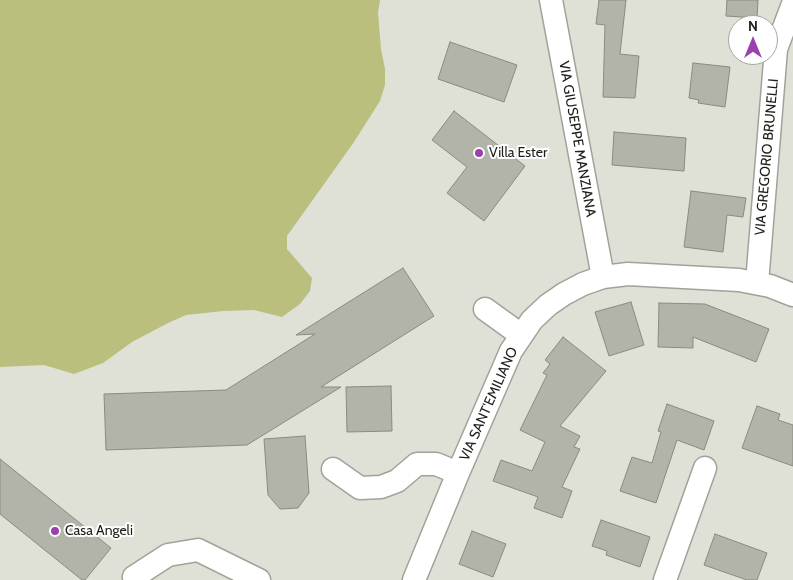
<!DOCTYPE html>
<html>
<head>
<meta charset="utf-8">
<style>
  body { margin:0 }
  #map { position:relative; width:793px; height:580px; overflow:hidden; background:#dfe0d6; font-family:Cabin,sans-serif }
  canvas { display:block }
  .north { position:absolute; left:728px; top:15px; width:50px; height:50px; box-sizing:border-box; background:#fff; border:1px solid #a5a5a3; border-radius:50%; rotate:0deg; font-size:14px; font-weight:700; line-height:20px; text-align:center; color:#1e1e1a }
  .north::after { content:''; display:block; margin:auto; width:18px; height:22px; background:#9c40ab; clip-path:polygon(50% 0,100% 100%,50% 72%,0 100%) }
</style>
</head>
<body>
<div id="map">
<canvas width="793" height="580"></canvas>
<div class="north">N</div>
</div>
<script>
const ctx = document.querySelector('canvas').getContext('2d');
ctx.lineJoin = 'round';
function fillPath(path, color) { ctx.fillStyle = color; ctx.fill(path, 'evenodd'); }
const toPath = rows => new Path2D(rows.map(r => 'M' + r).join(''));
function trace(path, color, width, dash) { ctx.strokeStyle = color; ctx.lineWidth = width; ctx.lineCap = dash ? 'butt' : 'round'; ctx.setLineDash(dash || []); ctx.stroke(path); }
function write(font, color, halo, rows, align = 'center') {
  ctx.font = font + ' Cabin,sans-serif'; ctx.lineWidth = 4; ctx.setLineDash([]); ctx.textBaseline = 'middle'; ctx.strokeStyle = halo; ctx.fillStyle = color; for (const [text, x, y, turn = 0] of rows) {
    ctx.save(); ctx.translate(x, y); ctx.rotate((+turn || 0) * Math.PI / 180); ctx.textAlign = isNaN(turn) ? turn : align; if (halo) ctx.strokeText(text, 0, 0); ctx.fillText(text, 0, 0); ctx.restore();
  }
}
fillPath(toPath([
  [0,0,380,0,378,13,381,49,385,69,385,85,380,101,354,142,287,236,287,249,312,278,310,291,300,304,282,317,254,310,223,311,186,315,168,323,132,342,103,363,74,374,44,365,0,367]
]), '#babf7e');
const building = toPath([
  [599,0,626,0,620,54,639,56,635,98,603,97,605,25,596,24,599,0],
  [727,0,758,0,757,18,726,16,727,0],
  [450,42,517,65,504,102,438,79,450,42],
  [693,63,730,67,725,107,698,103,699,100,689,98,693,63],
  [454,111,525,166,484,221,447,193,467,167,432,140,454,111],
  [614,132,686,138,684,171,612,165,614,132],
  [691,191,746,198,743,217,727,215,723,252,684,247,691,191],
  [403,268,434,316,321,387,341,387,247,445,106,450,104,394,226,390,315,334,296,335,403,268],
  [631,302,644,345,609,356,595,312,631,302],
  [659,303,705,304,769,329,756,362,693,337,693,348,658,347,659,303],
  [563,337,606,371,560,426,580,436,574,447,580,449,562,487,572,491,562,518,534,508,538,497,493,481,501,460,532,471,545,442,520,430,547,375,543,373,550,364,545,360,563,337],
  [391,386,392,431,347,432,346,387,391,386],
  [667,404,714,421,704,450,677,440,656,503,620,491,632,457,652,463,661,432,658,431,667,404],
  [757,406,780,414,778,420,793,425,793,466,742,448,757,406],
  [305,436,309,493,298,508,280,509,268,495,264,439,305,436],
  [0,459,111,548,85,580,82,580,0,514,0,459],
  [601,520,650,537,640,567,606,555,607,551,592,546,601,520],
  [472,531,506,544,493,577,459,564,472,531],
  [715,534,767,553,757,580,747,580,704,565,715,534]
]);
fillPath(building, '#b2b3a9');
trace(building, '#898b81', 1);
const minor = toPath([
  [551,0,603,277],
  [757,283,776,49,793,4],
  [485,309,521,335],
  [333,469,360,488,381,487,397,481,417,464,436,464,458,473],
  [134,577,168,555,198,550,259,580],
  [414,580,458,473,511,351,532,320,548,305,564,294,583,284,603,277,628,274,739,280,770,286,793,295],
  [665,580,705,468]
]);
trace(minor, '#a1a299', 25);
trace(minor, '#fff', 22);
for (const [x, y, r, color] of [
  [479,153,5,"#9c40ab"],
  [55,531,5,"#9c40ab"]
]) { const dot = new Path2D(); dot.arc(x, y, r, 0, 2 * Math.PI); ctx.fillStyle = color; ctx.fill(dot); trace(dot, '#fff', 2); }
write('14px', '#1e1e1a', '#fff', [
  ["VIA GIUSEPPE MANZIANA",577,139,80],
  ["VIA GREGORIO BRUNELLI",767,157,-85],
  ["VIA SANT'EMILIANO",489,404,-66]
]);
write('14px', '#1e1e1a', '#fff', [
  ["Villa Ester",489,153],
  ["Casa Angeli",65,531]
], 'left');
</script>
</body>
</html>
